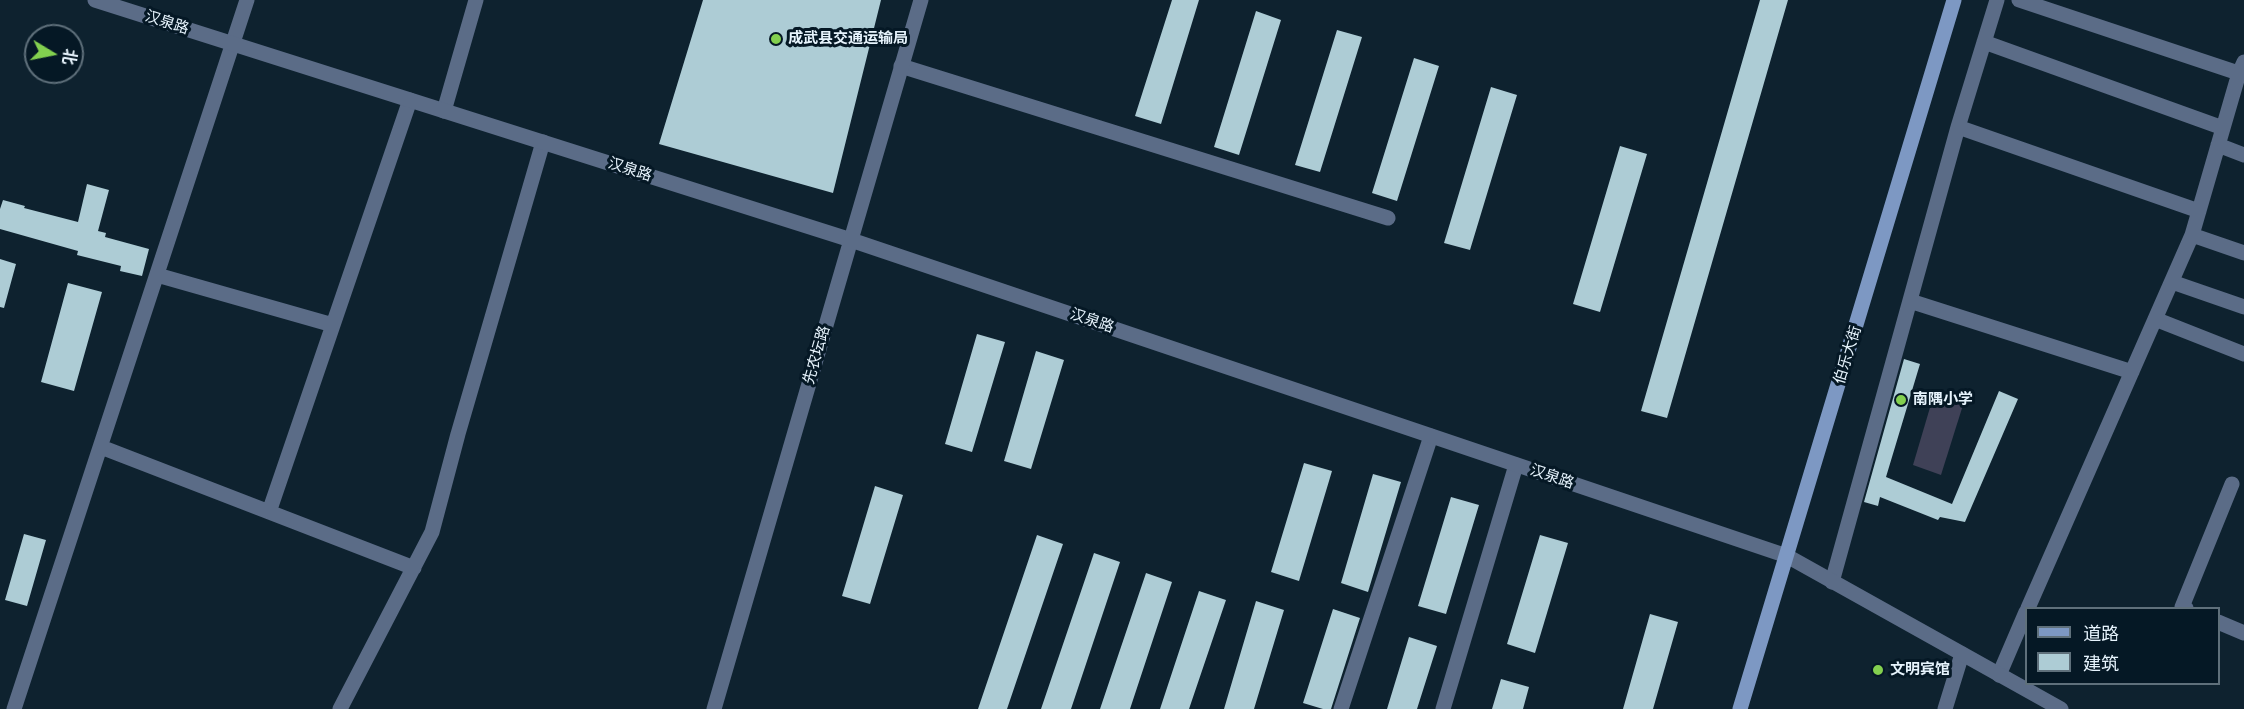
<!DOCTYPE html>
<html>
<head>
<meta charset="utf-8">
<style>
  body { margin:0 }
  #map { position:relative; width:2244px; height:709px; overflow:hidden; background:#0e222f; font-family:Manrope,"Noto Sans SC",sans-serif }
  canvas { display:block }
  .legend { position:absolute; left:2025px; top:607px; width:195px; height:78px; box-sizing:border-box; background:#051825; border:2px solid #5f707b; margin:0; padding:8px 10px; list-style:none; font-size:18px; color:#e7f4fd }
  .legend li { display:flex; align-items:center; gap:12px; height:30px }
  .legend b { width:30px; border:2px solid #5f707b }
  .north { position:absolute; left:24px; top:24px; width:60px; height:60px; box-sizing:border-box; background:#051825; border:2px solid #5f707b; border-radius:50%; rotate:100deg; font-size:16px; font-weight:700; line-height:24px; text-align:center; color:#e7f4fd }
  .north::after { content:''; display:block; margin:auto; width:21px; height:27px; background:#83d04f; clip-path:polygon(50% 0,100% 100%,50% 72%,0 100%) }
</style>
</head>
<body>
<div id="map">
<canvas width="2244" height="709"></canvas>
<ul class="legend">
<li><b style="height:8px;background:#7d98c3"></b>道路</li>
<li><b style="height:16px;background:#adccd5"></b>建筑</li>
</ul>
<div class="north">北</div>
</div>
<script>
const ctx = document.querySelector('canvas').getContext('2d');
ctx.lineJoin = 'round';
function fillPath(path, color) { ctx.fillStyle = color; ctx.fill(path, 'evenodd'); }
const toPath = rows => new Path2D(rows.map(r => 'M' + r).join(''));
function trace(path, color, width, dash) { ctx.strokeStyle = color; ctx.lineWidth = width; ctx.lineCap = dash ? 'butt' : 'round'; ctx.setLineDash(dash || []); ctx.stroke(path); }
function write(font, color, halo, rows, align = 'center') {
  ctx.font = font + ' Manrope,"Noto Sans SC",sans-serif'; ctx.lineWidth = 6; ctx.setLineDash([]); ctx.textBaseline = 'middle'; ctx.strokeStyle = halo; ctx.fillStyle = color; for (const [text, x, y, turn = 0] of rows) {
    ctx.save(); ctx.translate(x, y); ctx.rotate((+turn || 0) * Math.PI / 180); ctx.textAlign = isNaN(turn) ? turn : align; if (halo) ctx.strokeText(text, 0, 0); ctx.fillText(text, 0, 0); ctx.restore();
  }
}
fillPath(toPath([
  [1934,394,1963,405,1941,475,1913,465]
]), '#3f4157');
fillPath(toPath([
  [703,0,881,0,833,193,659,144],
  [1172,0,1199,0,1161,124,1135,116],
  [1760,0,1788,0,1667,418,1641,411],
  [1256,11,1281,20,1239,155,1214,147],
  [1337,30,1362,37,1320,172,1295,165],
  [1414,58,1439,66,1397,201,1372,193],
  [1491,87,1517,95,1470,250,1444,243],
  [1620,146,1647,154,1600,312,1573,304],
  [87,184,109,190,98,231,106,233,105,237,149,249,142,276,120,271,121,266,77,255,78,251,0,229,0,209,3,200,25,206,24,208,78,222],
  [0,259,16,264,4,308,0,307],
  [68,283,102,292,74,391,41,382],
  [977,334,1005,342,972,452,945,444],
  [1036,351,1064,360,1031,469,1004,461],
  [1904,359,1920,364,1886,477,1952,504,1999,391,2018,399,1965,522,1940,517,1938,520,1880,497,1878,506,1864,502],
  [1304,463,1332,471,1299,581,1271,572],
  [1373,474,1401,482,1368,592,1341,583],
  [875,486,903,495,870,604,842,596],
  [1451,497,1479,505,1446,614,1418,606],
  [24,534,46,540,27,606,5,600],
  [1037,535,1063,544,1007,709,978,709],
  [1540,535,1568,543,1535,653,1507,644],
  [1094,553,1120,562,1071,709,1041,709],
  [1146,573,1172,582,1130,709,1100,709],
  [1199,591,1226,600,1189,709,1160,709],
  [1256,601,1284,610,1254,709,1224,709],
  [1333,609,1360,618,1331,709,1323,709,1303,703],
  [1650,614,1678,622,1653,709,1623,709],
  [1409,637,1437,646,1417,709,1387,709],
  [1501,679,1529,687,1523,709,1492,709]
]), '#adccd5');
trace(toPath([
  [2019,0,2244,75],
  [1984,42,2223,128],
  [901,66,1388,218],
  [444,111,476,0],
  [1958,127,2199,211],
  [2218,145,2244,155],
  [2192,235,2239,73,2244,62],
  [157,275,333,325],
  [2172,282,2244,307],
  [1910,301,2132,372],
  [2155,319,2244,354],
  [101,447,414,568],
  [269,512,410,100],
  [1832,582,1958,127,1997,0],
  [2028,608,2192,235,2244,253],
  [2186,608,2182,607,2232,484],
  [2218,622,2244,633],
  [1999,675,2026,612],
  [14,709,247,0],
  [340,709,432,532,458,434,543,142],
  [1341,709,1431,436],
  [1443,709,1516,465],
  [1945,709,1962,654]
]), '#5b6c87', 15);
trace(toPath([
  [95,0,851,240,1787,556,2061,709],
  [714,709,921,0]
]), '#5b6c87', 15);
trace(toPath([
  [1740,709,1954,0]
]), '#7d98c3', 15);
for (const [x, y, r, color] of [
  [776,39,6,"#83d04f"],
  [1901,400,6,"#83d04f"],
  [1878,670,6,"#83d04f"]
]) { const dot = new Path2D(); dot.arc(x, y, r, 0, 2 * Math.PI); ctx.fillStyle = color; ctx.fill(dot); trace(dot, '#051825', 2); }
write('15px', '#e7f4fd', '#051825', [
  ["汉泉路",167,23,18],
  ["汉泉路",630,170,18],
  ["汉泉路",1092,321,19],
  ["先农坛路",817,355,-74],
  ["伯乐大街",1848,355,-73],
  ["汉泉路",1552,477,19]
]);
write('bold 15px', '#e7f4fd', '#051825', [
  ["成武县交通运输局",788,39],
  ["南隅小学",1913,400],
  ["文明宾馆",1890,670]
], 'left');
</script>
</body>
</html>
